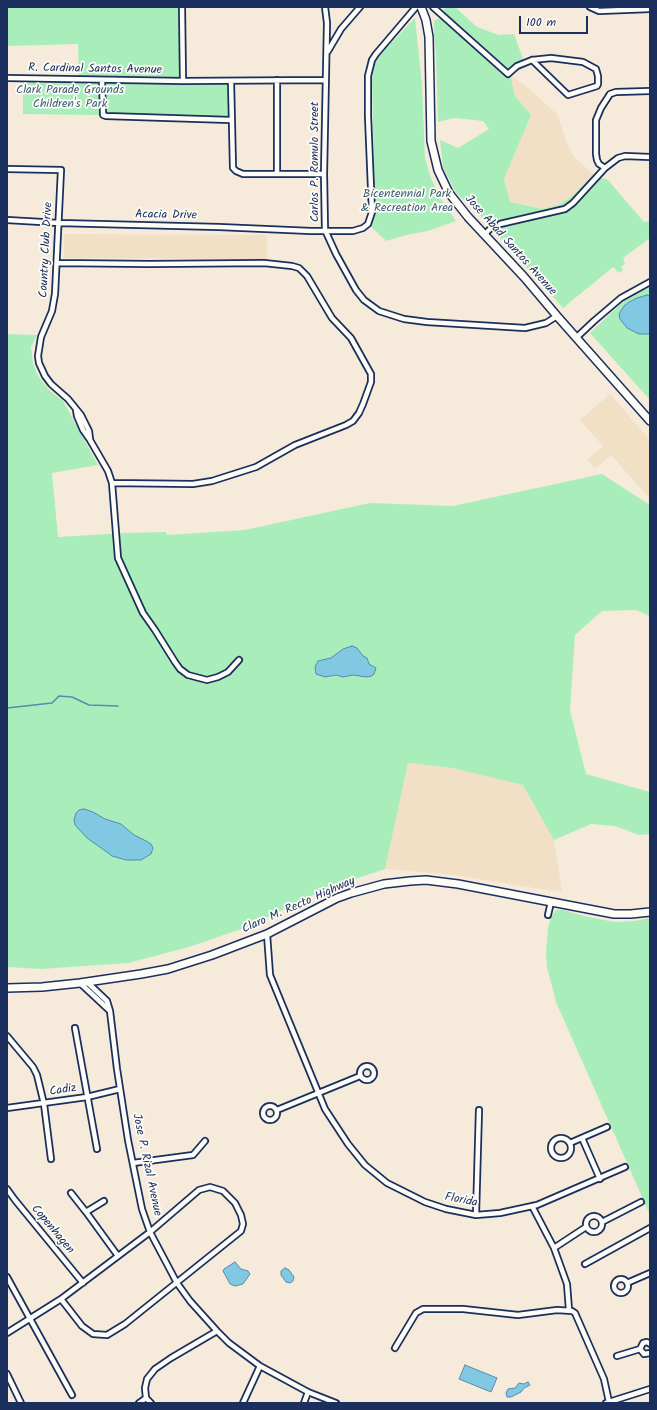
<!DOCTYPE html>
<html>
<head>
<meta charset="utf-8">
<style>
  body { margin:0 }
  #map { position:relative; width:657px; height:1410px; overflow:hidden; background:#f6ebda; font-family:Kalam,sans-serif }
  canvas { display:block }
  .frame { position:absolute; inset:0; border:8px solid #1b2f5e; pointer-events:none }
  .scale { position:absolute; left:519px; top:16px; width:69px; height:18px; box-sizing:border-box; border:2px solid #1b2f5e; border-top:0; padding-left:5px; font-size:12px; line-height:14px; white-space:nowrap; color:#1b2f5e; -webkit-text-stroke:3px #fdfcf7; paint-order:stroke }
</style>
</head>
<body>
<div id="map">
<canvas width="657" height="1410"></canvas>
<div class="frame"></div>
<div class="scale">100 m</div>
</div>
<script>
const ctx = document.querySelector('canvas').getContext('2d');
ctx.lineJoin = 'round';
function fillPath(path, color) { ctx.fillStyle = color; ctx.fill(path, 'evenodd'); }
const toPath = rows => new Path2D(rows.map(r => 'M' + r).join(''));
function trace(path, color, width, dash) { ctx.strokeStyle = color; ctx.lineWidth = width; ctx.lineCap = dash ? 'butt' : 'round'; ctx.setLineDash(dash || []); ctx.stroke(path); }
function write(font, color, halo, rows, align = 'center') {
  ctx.font = font + ' Kalam,sans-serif'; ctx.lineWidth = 3.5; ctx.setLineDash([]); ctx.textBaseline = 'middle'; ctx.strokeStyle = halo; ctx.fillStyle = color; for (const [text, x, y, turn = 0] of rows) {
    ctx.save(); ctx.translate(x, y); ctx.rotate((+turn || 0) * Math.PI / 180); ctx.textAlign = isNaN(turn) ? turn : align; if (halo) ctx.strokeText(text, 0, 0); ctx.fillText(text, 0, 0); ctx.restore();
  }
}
fillPath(toPath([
  [509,74,527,87,558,115,566,142,574,157,594,175,571,197,558,205,543,209,510,202,504,179,531,115,515,96],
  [64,234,267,235,267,259,64,258],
  [610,394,650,440,650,499,611,455,595,469,587,460,603,446,580,420],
  [408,763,452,768,523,785,554,840,562,891,541,889,454,875,385,869]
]), '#f1dfc6');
fillPath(toPath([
  [7,7,181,7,182,77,79,76,78,44,7,46],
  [445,7,455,7,477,27,499,35,514,34,526,67,510,75,515,96,531,115,504,179,510,202,543,209,558,205,571,197,594,175,608,180,644,222,650,221,650,238,623,258,625,264,621,267,623,270,619,273,613,267,563,308,478,213,456,193,443,167,440,140,458,148,489,129,483,121,454,118,438,122,436,53,434,34,434,21,441,17],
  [415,18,422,85,425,158,431,178,439,196,456,221,428,231,406,235,386,241,369,225,375,213,372,80,375,63,379,56],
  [23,81,229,84,228,117,23,114],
  [650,287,650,400,590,333,626,299,633,294],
  [7,334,37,335,31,347,33,363,38,376,49,390,63,401,98,465,52,473,58,537,123,533,166,532,167,535,245,530,370,503,453,506,602,474,650,505,650,616,636,610,602,611,575,635,570,710,586,774,650,792,650,834,639,835,615,826,591,824,554,840,523,785,452,768,408,763,385,869,328,888,247,927,189,947,128,963,41,969,7,967],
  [556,910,563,910,588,917,615,922,634,921,650,918,650,1215,556,1002,547,967,546,953,548,928,551,917]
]), '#a9eeba');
const water = toPath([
  [647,295,650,296,650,334,639,334,627,328,620,319,619,314,624,306,629,302,637,298,647,295],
  [352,646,357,648,363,656,367,658,369,664,376,668,374,674,372,676,366,677,353,675,343,677,336,675,325,677,316,674,315,667,318,661,331,658,343,649,352,646],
  [84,809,93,812,105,819,121,824,134,835,146,841,151,844,153,848,151,854,141,860,126,860,112,856,104,850,87,838,75,825,74,820,76,813,79,810,84,809],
  [235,1262,241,1269,248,1271,250,1274,243,1284,235,1286,230,1284,223,1271,224,1269,235,1262],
  [285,1268,289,1270,294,1277,293,1281,290,1283,286,1282,281,1275,281,1271,285,1268],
  [465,1365,497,1378,491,1392,459,1379,465,1365],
  [528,1382,530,1385,524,1388,521,1392,511,1397,507,1397,506,1393,508,1389,515,1388,519,1383,524,1384,528,1382]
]);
fillPath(water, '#81c8e2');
trace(water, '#588bad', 1);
trace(toPath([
  [7,708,52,703,59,696,72,697,89,705,118,706]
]), '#588bad', 1.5);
const minor = toPath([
  [182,7,183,81],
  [325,7,327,23,324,174,325,230,336,254,356,290,364,300,379,311,404,319,427,322,525,328,546,323,557,316],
  [433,7,508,74,517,66,532,60,551,58,583,62,596,69,598,76,598,84,597,86,568,95,532,60],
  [590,7,599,11,650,9],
  [328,51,341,29,360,7],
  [7,78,183,81,326,80],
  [102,80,103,113,103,115,106,116,231,120],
  [277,80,277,174],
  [231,81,233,168,236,171,243,174,324,174],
  [605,168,599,164,597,160,596,154,596,120,601,108,610,94,616,92,650,91],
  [7,169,61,170,55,294,52,311,41,337,38,356,39,363,45,376,51,384,68,399,81,415,89,431,90,439],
  [7,220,59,223,219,227,311,231,353,231,363,228,368,224,372,212,368,116,368,76,372,60,376,54,416,7],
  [500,224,565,209,573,203,605,168,618,158,625,156,650,157],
  [485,234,491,228,496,226],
  [57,263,150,264,264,263,292,266,299,268,307,276,332,318,351,338,371,374,371,382,363,404,359,413,353,421,346,425,295,445,256,467,212,481,193,484,112,483],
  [577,337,594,321,621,298,650,282],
  [76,410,77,416,83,430,90,440,108,471,112,483,118,558,143,613,155,630,175,662,180,669,188,675,207,680,218,677,228,672,239,660],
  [548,915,551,902],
  [267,934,270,975,325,1109,348,1144,365,1165,387,1183,425,1202,446,1209,476,1215,500,1213,537,1205,625,1167],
  [87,982,107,1001,110,1011,117,1069,128,1140,142,1209,150,1232,177,1283,190,1301,217,1331,229,1343,260,1366,308,1392,336,1403],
  [80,983,109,1010],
  [75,1028,97,1149],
  [7,1036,33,1067,37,1075,44,1104,51,1159],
  '360 1073a7 7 0 1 1 14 0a7 7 0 1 1-14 0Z',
  '263 1113a7 7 0 1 1 14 0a7 7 0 1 1-14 0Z',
  [7,1108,87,1097,120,1089],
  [277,1110,360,1076],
  [582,1138,600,1179],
  '551 1148a10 10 0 1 1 20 0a10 10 0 1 1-20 0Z',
  [570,1143,607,1127],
  [133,1163,193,1155,205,1141],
  [7,1189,15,1200,83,1283],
  [71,1193,86,1212],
  [104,1201,86,1212,118,1256],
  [532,1206,554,1248,567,1284,569,1310],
  [476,1215,479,1110],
  '586 1224a8 8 0 1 1 16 0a8 8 0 1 1-16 0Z',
  [602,1222,641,1202],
  [554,1248,586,1227],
  [585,1264,650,1228],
  [7,1277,72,1395],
  '614 1286a7 7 0 1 1 14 0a7 7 0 1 1-14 0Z',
  [627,1283,650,1273],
  [7,1333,61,1299,150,1232,199,1190,210,1187,223,1191,235,1203,241,1215,243,1224,241,1231,125,1324,107,1335,93,1334,82,1326,61,1299],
  [650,1344,647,1342,643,1343,640,1349,644,1354,650,1353],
  [395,1348,416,1313,423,1309,463,1309,518,1315,557,1310,572,1311,575,1313,604,1379,609,1402],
  [617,1356,640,1349],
  [7,1374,21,1403],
  [139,1403,146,1398],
  [151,1403,146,1398,145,1388,147,1379,155,1369,171,1358,217,1331],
  [243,1403,260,1366],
  [304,1403,308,1392],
  [606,1403,650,1389]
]);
const secondary = toPath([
  [421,7,426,20,429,37,431,141,438,170,449,193,468,217,524,277,557,316,650,421],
  [7,988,42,987,80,983,141,974,168,969,212,955,267,934,337,898,351,893,384,884,410,881,426,880,458,884,614,914,631,914,650,912]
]);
trace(minor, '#1b2f5e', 8);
trace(secondary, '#1b2f5e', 10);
trace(minor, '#fdfcf7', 4.5);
trace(secondary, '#fdfcf7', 7);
write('12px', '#1b2f5e', '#fdfcf7', [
  ["R. Cardinal Santos Avenue",95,70,1],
  ["Carlos P. Romulo Street",316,162,-90],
  ["Acacia Drive",166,216,1],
  ["Jose Abad Santos Avenue",510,246,48],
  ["Country Club Drive",47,250,-87],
  ["Claro M. Recto Highway",299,906,-24],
  ["Cadiz",63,1091,-9],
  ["Jose P. Rizal Avenue",146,1165,78],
  ["Florida",461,1201,11],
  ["Copenhagen",52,1230,50]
]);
write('12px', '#3e5f75', '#fdfcf7', [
  ["Clark Parade Grounds",70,91],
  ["Children's Park",70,105],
  ["Bicentennial Park",407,195],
  ["& Recreation Area",407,209]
]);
</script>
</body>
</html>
